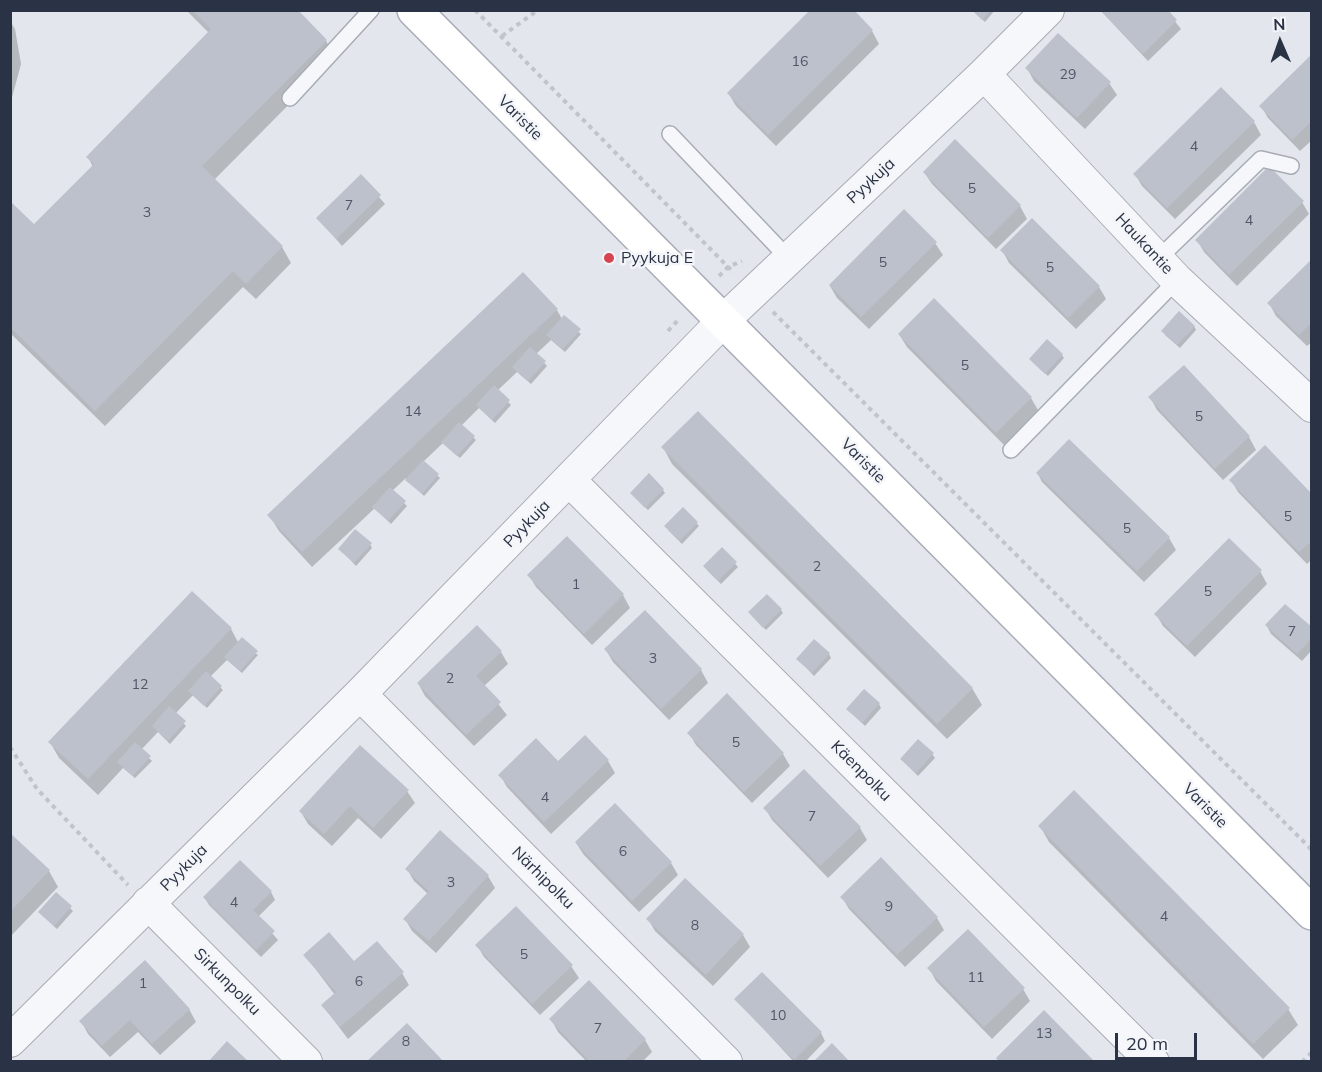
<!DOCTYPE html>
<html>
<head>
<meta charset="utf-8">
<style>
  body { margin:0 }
  #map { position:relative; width:1322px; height:1072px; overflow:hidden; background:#e3e6ec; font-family:Mulish,sans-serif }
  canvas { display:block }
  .frame { position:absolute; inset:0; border:12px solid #2a3245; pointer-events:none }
  .north { position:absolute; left:1250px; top:12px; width:60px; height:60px; -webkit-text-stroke:4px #f3f5f9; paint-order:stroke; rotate:358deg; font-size:16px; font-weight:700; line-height:24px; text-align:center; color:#2a3245 }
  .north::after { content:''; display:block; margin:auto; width:21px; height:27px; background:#2a3245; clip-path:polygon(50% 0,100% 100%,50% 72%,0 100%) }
  .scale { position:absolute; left:1115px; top:1033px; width:82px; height:27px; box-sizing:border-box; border:3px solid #2a3245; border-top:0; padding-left:8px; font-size:18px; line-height:21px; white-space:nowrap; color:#2a3245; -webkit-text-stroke:4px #f3f5f9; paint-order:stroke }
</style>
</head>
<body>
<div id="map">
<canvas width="1322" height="1072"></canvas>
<div class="frame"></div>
<div class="north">N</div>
<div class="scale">20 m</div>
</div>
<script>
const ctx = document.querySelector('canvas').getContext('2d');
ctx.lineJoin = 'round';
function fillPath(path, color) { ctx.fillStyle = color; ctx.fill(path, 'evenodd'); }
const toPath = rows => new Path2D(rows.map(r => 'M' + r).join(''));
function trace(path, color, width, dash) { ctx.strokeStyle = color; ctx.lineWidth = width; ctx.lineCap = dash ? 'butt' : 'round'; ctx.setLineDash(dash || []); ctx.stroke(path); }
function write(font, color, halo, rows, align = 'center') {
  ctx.font = font + ' Mulish,sans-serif'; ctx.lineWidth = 5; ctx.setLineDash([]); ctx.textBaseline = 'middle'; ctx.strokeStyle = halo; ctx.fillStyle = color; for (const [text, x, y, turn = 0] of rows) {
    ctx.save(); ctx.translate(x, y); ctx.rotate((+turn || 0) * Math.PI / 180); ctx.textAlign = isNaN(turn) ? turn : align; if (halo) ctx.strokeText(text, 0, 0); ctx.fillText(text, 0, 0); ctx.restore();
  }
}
fillPath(toPath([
  [186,10,296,10,326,41,336,57,214,180,282,247,291,263,256,299,243,287,105,426,10,333,10,203,34,226,93,167,88,157,209,33],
  [851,10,872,31,879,44,776,146,736,106,729,94],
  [972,10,995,10,985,22],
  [1100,10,1166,10,1181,29,1148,61],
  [10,21,15,29,21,64,10,105],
  [1312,56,1312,140,1300,151,1268,118,1261,106],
  [1027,68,1109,83,1117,95,1085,129,1034,81],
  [1254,122,1261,135,1175,219,1142,186,1135,174],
  [955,141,1020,206,1027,219,996,249,932,184,924,172],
  [361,176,385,204,342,246,318,218],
  [1302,202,1309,214,1237,286,1204,252,1197,240],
  [935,243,943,255,869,329,837,298,830,286],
  [1002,250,1099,287,1106,299,1076,329,1009,263],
  [1312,261,1312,342,1307,346,1276,316,1269,303],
  [557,310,562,319,581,334,565,352,551,340,536,354,547,366,531,384,517,372,497,391,511,405,495,423,479,408,461,426,476,440,460,458,443,443,423,462,440,478,424,496,406,478,392,491,407,506,391,524,375,508,312,567,279,531,269,515],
  [1194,326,1196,330,1180,348,1165,335],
  [899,334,1031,398,1038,410,1004,445,907,347],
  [1062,355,1064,358,1048,376,1031,360],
  [1184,367,1249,437,1256,450,1223,480,1157,410,1150,397],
  [1069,441,1169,538,1176,550,1144,582,1042,482,1038,474],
  [663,447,972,688,982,705,947,739,672,464],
  [1231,480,1312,496,1312,559,1307,564,1238,492],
  [663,490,665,493,648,510,634,496],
  [683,509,699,526,682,544,668,530],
  [567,538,623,595,630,608,592,645,536,587,529,575],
  [370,544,372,548,356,566,340,549],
  [722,549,738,567,721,584,707,570],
  [1260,571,1267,584,1195,657,1163,626,1156,614],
  [192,593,231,629,238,642,258,655,242,673,227,660,210,677,223,690,207,708,193,695,175,714,186,726,170,744,158,732,141,750,152,761,135,778,123,768,98,795,59,758,50,742],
  [781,610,783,613,766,630,750,612],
  [645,612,701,670,708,683,669,720,613,662,606,650],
  [1267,626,1312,629,1312,650,1302,661,1271,634],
  [501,652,508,664,484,686,507,715,474,746,425,696,418,683],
  [829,654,831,658,814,676,798,659],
  [879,704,881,708,865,726,848,709],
  [689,733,783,754,790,766,752,803,696,745],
  [932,754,935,758,918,776,901,759],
  [608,761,615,773,551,834,507,787,500,775],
  [407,791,415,803,381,839,358,818,332,846,308,824,301,812],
  [765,808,860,828,867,840,828,878,772,820],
  [1040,826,1288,1009,1298,1025,1263,1059,1049,842],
  [10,835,49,871,58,887,10,937],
  [576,843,671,863,678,875,639,912,584,855],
  [407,869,488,876,495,888,436,953,412,931,405,919,428,894,414,881],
  [271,892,275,900,258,917,278,940,261,957,209,905,204,897],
  [56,894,73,911,57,929,42,915],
  [842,897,937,918,944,930,905,967,849,909],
  [648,919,743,935,750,947,713,986,655,931],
  [477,945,571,966,579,978,540,1015,484,957],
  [305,955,402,973,409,985,348,1039,323,1006,335,995],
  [929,968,1023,989,1030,1001,992,1039,936,981],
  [762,974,821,1033,825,1041,805,1062,794,1062,736,999],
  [189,1009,196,1022,160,1055,138,1032,110,1057,88,1034,81,1021],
  [551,1019,645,1040,652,1052,642,1062,587,1062,558,1032]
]), '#0003');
fillPath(toPath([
  [192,10,298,10,327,40,202,166,283,246,246,284,233,271,95,411,10,327,10,201,34,224,94,164,86,157,211,29],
  [810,10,854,10,873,30,768,135,727,93],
  [972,10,991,10,982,20],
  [1100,10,1168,10,1177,20,1143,54],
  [1058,33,1111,82,1077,118,1025,68],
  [1312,54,1312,121,1292,140,1259,106],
  [1221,87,1255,121,1167,208,1133,174],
  [955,139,1021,205,988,238,923,172],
  [1269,166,1304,201,1229,275,1195,240],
  [361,174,381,195,336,239,316,218],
  [904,209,937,242,861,317,829,285],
  [1032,218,1100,286,1068,318,1000,250],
  [1312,259,1312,322,1299,335,1267,303],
  [523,272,558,309,302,552,267,515],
  [934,298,1032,397,996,433,898,334],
  [1179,311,1195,326,1177,345,1161,331],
  [564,315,581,329,563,349,546,335],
  [1047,339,1063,354,1045,374,1029,359],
  [530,347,546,361,528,381,512,367],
  [1184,365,1250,436,1215,469,1148,397],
  [494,385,510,400,492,420,476,405],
  [698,411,973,688,937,724,661,447],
  [459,422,475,436,457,456,441,442],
  [1069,439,1170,537,1137,571,1036,473],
  [1265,445,1312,494,1312,541,1299,552,1229,480],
  [423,460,439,474,422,494,405,480],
  [649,473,664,489,645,508,630,493],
  [390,487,406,501,388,521,372,507],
  [683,507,698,522,680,541,664,526],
  [355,529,372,543,354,563,338,549],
  [567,536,624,594,584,634,527,575],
  [1229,538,1262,570,1187,646,1154,614],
  [722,547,737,562,718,581,703,566],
  [192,591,232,628,88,779,48,742],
  [767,594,782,609,763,628,748,612],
  [1285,604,1312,627,1312,638,1297,654,1265,625],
  [645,610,702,669,661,709,604,649],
  [477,625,502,651,476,676,501,702,466,735,417,683],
  [242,637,258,651,240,671,224,657],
  [814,639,830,653,812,673,796,659],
  [206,671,222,686,204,706,188,691],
  [864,689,880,703,862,723,846,709],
  [727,693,784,753,744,792,687,733],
  [169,706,186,721,168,741,152,726],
  [585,735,609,760,544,822,498,775,536,738,558,761],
  [918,739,934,753,916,773,900,759],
  [135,742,151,756,133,776,117,762],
  [360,745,409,790,373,828,350,806,324,834,299,811],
  [804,769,861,827,820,866,763,808],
  [1074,790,1290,1008,1253,1044,1038,826],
  [615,803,672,862,632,901,575,842],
  [440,830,489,875,429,941,403,919,429,891,405,869],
  [10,833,50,870,10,912],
  [881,857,938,917,897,955,840,897],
  [240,860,272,891,253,910,275,931,256,950,203,897],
  [685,878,744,934,706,975,646,919],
  [56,892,72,906,54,926,38,912],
  [516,906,573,965,532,1004,475,945],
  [968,929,1025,988,984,1027,927,968],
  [329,932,354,961,377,941,404,972,340,1027,321,1005,336,992,303,955],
  [145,960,190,1009,152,1044,130,1020,102,1046,79,1021],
  [762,972,822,1032,794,1060,734,999],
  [589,980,646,1039,623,1062,590,1062,549,1019],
  [1044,1010,1095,1062,999,1062,996,1058],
  [407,1023,444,1062,366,1062],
  [227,1041,249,1062,208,1062],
  [832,1043,850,1062,813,1062]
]), '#bdc1cc');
const lane = toPath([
  [290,98,371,10],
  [670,134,789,259],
  [1159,258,1261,159,1291,166],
  [1011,450,1177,280]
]);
const street = toPath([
  [984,74,1177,280,1312,406],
  [569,480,1153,1062],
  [360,694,726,1062],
  [148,903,306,1062],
  [10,1041,360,694,724,320,984,74,1048,10]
]);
const secondary = toPath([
  [414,10,1312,913]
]);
trace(lane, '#a8acb7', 18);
trace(street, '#a8acb7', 34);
trace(secondary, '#a8acb7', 36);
trace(toPath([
  [475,10,734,273],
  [502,36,538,10],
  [719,276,728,267,742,261],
  [773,312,1312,850],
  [668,331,679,319],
  [10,747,37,789,128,885],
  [1302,1062,1312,1052]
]), '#c1c4cb', 4, [4.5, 4.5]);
trace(lane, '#f6f7fa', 15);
trace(street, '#f6f7fa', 32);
trace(secondary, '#fff', 33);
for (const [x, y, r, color] of [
  [609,258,6,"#d5444f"]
]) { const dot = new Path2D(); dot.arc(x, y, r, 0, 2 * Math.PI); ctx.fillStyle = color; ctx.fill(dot); trace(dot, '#f3f5f9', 2); }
write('14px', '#4f5667', null, [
  ["16",800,62],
  ["29",1068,75],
  ["4",1194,147],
  ["5",972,189],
  ["7",349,206],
  ["3",147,213],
  ["4",1249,221],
  ["5",883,263],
  ["5",1050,268],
  ["5",965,366],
  ["14",413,412],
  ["5",1199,417],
  ["5",1288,517],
  ["5",1127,529],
  ["2",817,567],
  ["1",576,585],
  ["5",1208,592],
  ["7",1292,632],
  ["3",653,659],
  ["2",450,679],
  ["12",140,685],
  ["5",736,743],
  ["4",545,798],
  ["7",812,817],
  ["6",623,852],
  ["3",451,883],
  ["4",234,903],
  ["9",889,907],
  ["4",1164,917],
  ["8",695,926],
  ["5",524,955],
  ["11",976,978],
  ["6",359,982],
  ["1",143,984],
  ["10",778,1016],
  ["7",598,1029],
  ["13",1044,1034],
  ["8",406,1042]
]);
write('16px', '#2a3245', '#f3f5f9', [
  ["Varistie",520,118,45],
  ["Pyykuja",871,181,-43],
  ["Haukantie",1144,244,47],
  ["Varistie",863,461,45],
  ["Pyykuja",527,524,-46],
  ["Käenpolku",861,771,45],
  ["Varistie",1205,806,45],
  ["Pyykuja",184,868,-45],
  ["Närhipolku",543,878,45],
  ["Sirkunpolku",227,982,45]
]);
write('16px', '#2a3245', '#f3f5f9', [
  ["Pyykuja E",621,258]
], 'left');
</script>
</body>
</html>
